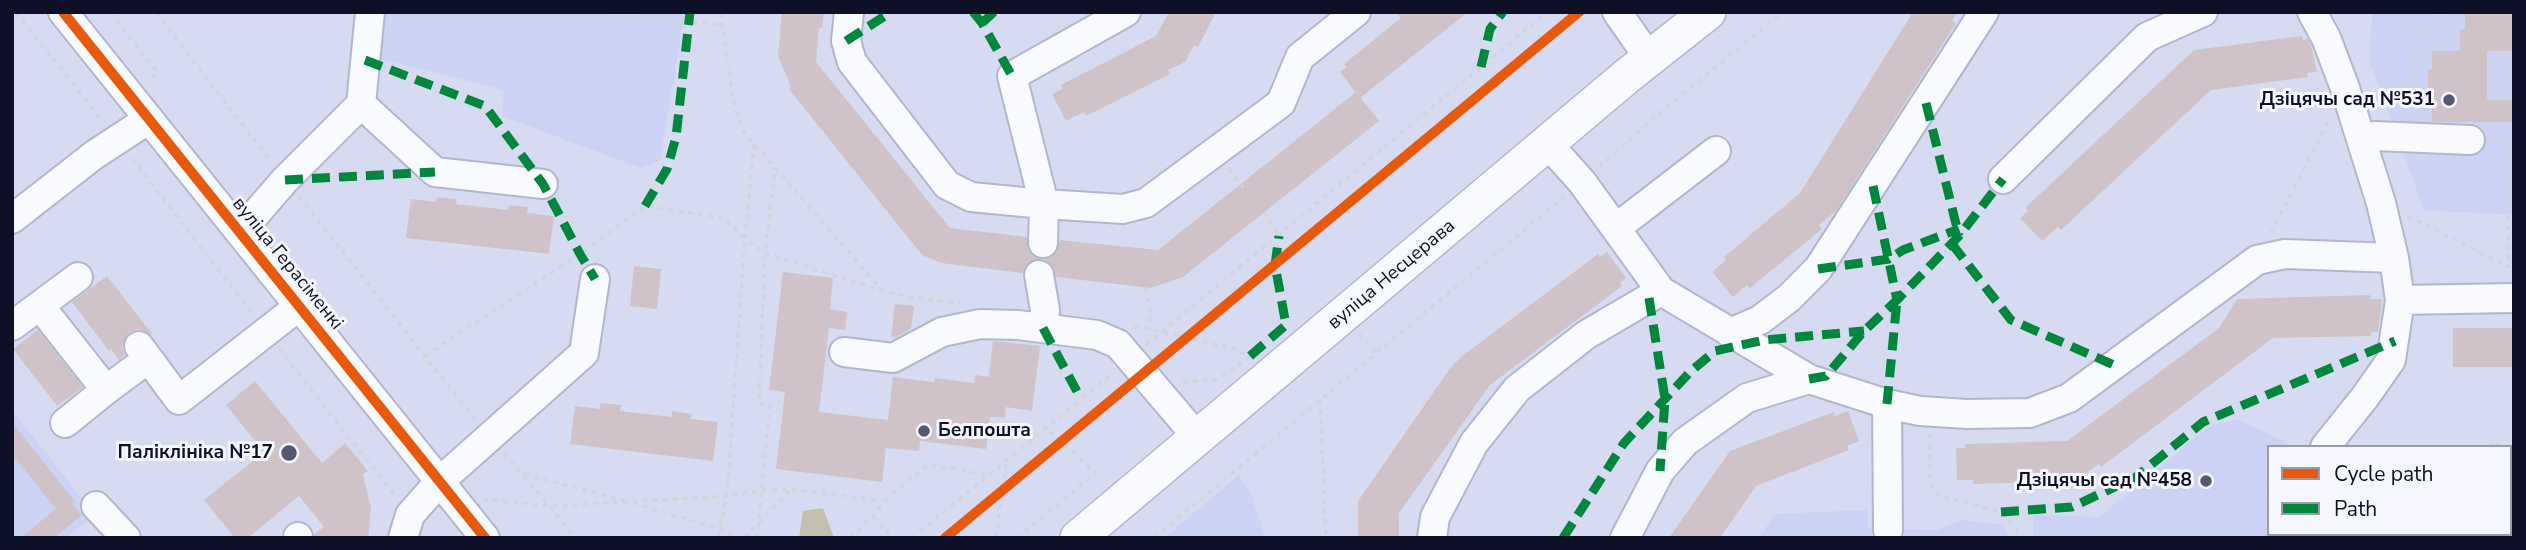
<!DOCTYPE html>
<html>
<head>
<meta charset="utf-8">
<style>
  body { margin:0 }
  #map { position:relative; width:2526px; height:550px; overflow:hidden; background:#d7dbf1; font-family:"Nunito Sans",sans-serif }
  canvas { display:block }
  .frame { position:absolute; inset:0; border:14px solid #0e1027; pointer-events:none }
  .legend { position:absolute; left:2267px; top:445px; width:245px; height:91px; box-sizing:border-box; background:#f6f7fe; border:2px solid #999ba8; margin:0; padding:9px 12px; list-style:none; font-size:21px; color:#0e1027 }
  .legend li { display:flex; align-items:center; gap:14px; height:35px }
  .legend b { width:35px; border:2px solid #999ba8 }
</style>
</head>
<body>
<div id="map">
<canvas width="2526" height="550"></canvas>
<div class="frame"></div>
<ul class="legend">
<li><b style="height:9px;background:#e8590c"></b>Cycle path</li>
<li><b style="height:9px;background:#00873e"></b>Path</li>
</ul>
</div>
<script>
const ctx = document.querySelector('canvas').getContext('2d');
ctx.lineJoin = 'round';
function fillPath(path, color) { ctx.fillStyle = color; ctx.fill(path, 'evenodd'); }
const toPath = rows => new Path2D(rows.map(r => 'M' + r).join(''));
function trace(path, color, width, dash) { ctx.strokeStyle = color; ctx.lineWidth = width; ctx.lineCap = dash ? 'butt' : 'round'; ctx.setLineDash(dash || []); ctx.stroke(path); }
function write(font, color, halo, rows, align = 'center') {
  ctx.font = font + ' "Nunito Sans",sans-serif'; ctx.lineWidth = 6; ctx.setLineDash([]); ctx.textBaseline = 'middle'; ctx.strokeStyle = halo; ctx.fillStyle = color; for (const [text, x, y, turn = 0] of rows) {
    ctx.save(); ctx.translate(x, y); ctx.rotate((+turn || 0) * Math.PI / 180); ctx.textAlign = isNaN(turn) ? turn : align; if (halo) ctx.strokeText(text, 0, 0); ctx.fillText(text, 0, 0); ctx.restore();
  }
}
fillPath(toPath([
  [377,12,685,12,660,160,641,168,502,116,504,90,372,57],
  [2372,12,2514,12,2514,215,2424,210,2370,62],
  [12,410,95,515,66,538,12,538],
  [2237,419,2285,442,2285,447,2269,447,2269,534,2290,534,2290,538,2033,538,2033,515,2099,517,2210,426],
  [1239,475,1252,497,1265,538,1164,538],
  [1867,510,1868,529,1937,530,1962,520,2003,525,2010,538,1759,538,1775,514]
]), '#cbd2f4');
fillPath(toPath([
  [823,508,834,538,799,538,803,511]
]), '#c4c0ae');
fillPath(toPath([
  [782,12,824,12,822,28,819,28,816,62,950,228,1027,237,1029,251,1040,259,1028,263,1023,273,941,263,922,255,789,89,791,87,778,56],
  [1169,12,1216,12,1198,47,1194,45,1185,62,1168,70,1170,74,1086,116,1084,112,1066,121,1052,94,1063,89,1061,85,1156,36],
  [1396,12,1468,12,1360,98,1340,72,1347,67,1344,64,1401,18],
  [1913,12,1957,12,1952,21,1956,23,1836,211,1819,225,1822,229,1750,288,1747,285,1733,297,1712,272,1726,260,1724,257,1800,193],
  [2465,12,2514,12,2514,51,2487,51,2487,100,2514,100,2514,122,2432,122,2432,103,2428,103,2428,69,2432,69,2432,51,2460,51,2460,29,2465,29],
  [2302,36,2303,40,2308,39,2311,45,2317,72,2307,73,2308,77,2211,90,2061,230,2058,227,2042,241,2020,218,2028,211,2025,208,2194,50],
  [1356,92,1379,121,1183,277,1151,288,1056,277,1052,265,1044,259,1057,252,1060,240,1158,250],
  [437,197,457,199,456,204,508,210,509,205,528,207,527,213,554,216,549,254,406,238,411,199,436,202],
  [1607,252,1626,278,1620,283,1622,286,1490,385,1399,513,1399,538,1358,538,1358,501,1451,367,1462,356,1598,254,1600,257],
  [634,266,661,269,657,309,630,306],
  [783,272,833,278,830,309,847,312,845,330,829,328,819,412,888,420,893,377,934,382,935,378,974,383,975,375,989,377,993,341,1040,346,1032,411,1006,407,1005,418,990,417,986,449,920,441,919,451,886,448,882,482,776,469,785,392,769,390],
  [107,276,153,335,138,329,130,332,124,340,122,347,125,355,119,360,111,349,109,351,72,302],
  [2370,295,2370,299,2382,299,2378,332,2371,332,2371,336,2273,338,2101,467,2099,464,2082,476,2064,477,2064,481,2007,483,1973,484,1973,480,1957,480,1956,448,1965,448,1965,444,2067,441,2219,328,2237,299],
  [895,304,914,306,911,329,896,337,891,337],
  [2453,328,2514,328,2514,367,2453,367],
  [38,330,83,387,57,406,13,349],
  [255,381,322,463,345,443,368,471,363,474,371,509,368,538,315,538,314,534,324,527,299,496,248,538,235,538,204,500,264,452,226,405],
  [600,403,621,405,620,411,672,417,672,411,692,414,691,419,718,422,713,461,570,444,575,406,600,409],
  [1848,411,1859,441,1847,446,1849,450,1756,486,1720,538,1669,538,1730,451,1834,412,1835,416],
  [12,422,75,502,72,504,82,515,54,538,20,538,56,509,12,454]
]), '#cfc3c9');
const minor = toPath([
  [63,12,485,538],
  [849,12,846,41,852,62,947,185,971,197,1044,204,1043,243],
  [1126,12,1012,76,1044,204,1123,209,1146,203,1281,103,1300,57,1356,12],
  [1617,12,1649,58],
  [2312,12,2326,38,2345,88,2381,203,2394,258,2400,300,2391,360,2365,397,2325,447],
  [361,104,435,172,543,184],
  [2361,139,2375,136,2470,140],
  [1547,143,1582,182,1661,291,1809,379,1887,404,1920,411,1967,414,2030,413,2069,398,2257,260,2285,254,2394,258],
  [2003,179,2147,37,2203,12],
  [12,219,94,155,149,119],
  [1616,228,1716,151],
  [240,232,285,180,361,104,370,12],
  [1039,275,1045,310,1043,328],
  [2400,300,2514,298],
  [40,306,106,390,148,359],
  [12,326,78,277],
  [1730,333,1760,320,1789,298,1818,269,1984,12],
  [139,346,179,400,298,307],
  [844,352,893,358,942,332,980,324,1018,325,1097,335,1118,344,1198,438],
  [1887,404,1888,530],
  [65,423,106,390],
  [96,506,126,538],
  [2297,534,2298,538],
  [298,538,298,537],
  [403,538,410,515,439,482,584,353,595,279],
  [1432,538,1435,517,1474,443,1517,389,1586,335,1661,291],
  [1625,538,1660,471,1685,442,1747,398,1809,379]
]);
const major = toPath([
  [1078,538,1627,76,1708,12]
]);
trace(minor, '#b2b6cc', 32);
trace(major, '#b2b6cc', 38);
trace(toPath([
  [16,12,104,123],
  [110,12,158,73,148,80],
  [156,12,272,163],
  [720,12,734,105,744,132,881,289],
  [613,15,722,25],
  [2415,116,2412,44,2444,12],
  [2491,140,2514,139],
  [754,144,745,239,765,253,882,291,913,298,960,303],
  [132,158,253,315],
  [1599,167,1656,116,1783,12],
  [1229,169,1243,187],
  [299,196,476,421],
  [1264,212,1279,236],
  [2408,216,2509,267,2508,139],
  [2271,233,2330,118],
  [1145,288,1150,305,1149,330],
  [1134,327,1163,332,1234,349,1250,356,1227,374,1213,380,1181,382],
  [1359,334,1377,353],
  [1146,345,1547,12],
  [279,349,396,497],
  [425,356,580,254,645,206,724,218,745,239,727,496,718,538],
  [1320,399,1326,538],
  [1930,434,1930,481,1936,494,2001,512,2025,538],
  [2491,447,2491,442,2502,447],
  [2510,450,2514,452],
  [504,453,576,538],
  [524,474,625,501],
  [483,499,549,506,727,496,763,490,790,489,885,501,873,516,850,538],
  [885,501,928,464,987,475],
  [633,503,721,529,737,538],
  [873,516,892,538],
  [2490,534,2490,538],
  [745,538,789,491],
  [757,538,770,404,759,403,765,253,775,167],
  [912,538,1113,373],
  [996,538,1006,463],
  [1017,538,1096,473,1046,428],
  [1154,538,1564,197]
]), '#d4d5dc', 3.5, [5, 5]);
trace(minor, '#f9fafd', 28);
trace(major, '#f9fafd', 35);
trace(toPath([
  [973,12,982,23,1012,76],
  [982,23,994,12],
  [846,41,891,12],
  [365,60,485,106,543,184,580,254,595,279],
  [1481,67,1490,29,1503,12],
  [1926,103,1959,236],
  [285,180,435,172],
  [1873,186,1897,300,1959,236,2003,179],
  [645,206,667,169,676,137,690,12],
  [1952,244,2011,320,2114,365],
  [1818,269,1889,259,1903,250,1959,229],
  [1649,298,1665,399,1660,471],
  [1043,328,1081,399],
  [1250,356,1286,325,1275,265,1279,236],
  [1809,379,1826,376,1864,331,1897,300],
  [1887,404,1897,300],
  [2001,512,2072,507,2136,477,2203,422,2395,341],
  [1563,538,1624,443,1690,372,1715,351,1764,340,1864,331]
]), '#00873e', 9, [18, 9]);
trace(toPath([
  [63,12,485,538],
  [945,538,1579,12]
]), '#e8590c', 10);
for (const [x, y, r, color] of [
  [2449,100,7,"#54576e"],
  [924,431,7,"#54576e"],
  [289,453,9,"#54576e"],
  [2206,481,7,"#54576e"]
]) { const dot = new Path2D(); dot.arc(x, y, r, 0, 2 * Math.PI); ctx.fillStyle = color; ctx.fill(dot); trace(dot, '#f6f7fe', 2.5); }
write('bold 19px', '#0e1027', '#f6f7fe', [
  ["Дзіцячы сад №531",2435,100],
  ["Белпошта",938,431,"left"],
  ["Паліклініка №17",273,453],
  ["Дзіцячы сад №458",2192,481]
], 'right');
write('19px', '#0e1027', '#f6f7fe', [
  ["вуліца Герасіменкі",287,264,51],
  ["вуліца Несцерава",1392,275,-40]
]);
</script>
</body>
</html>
